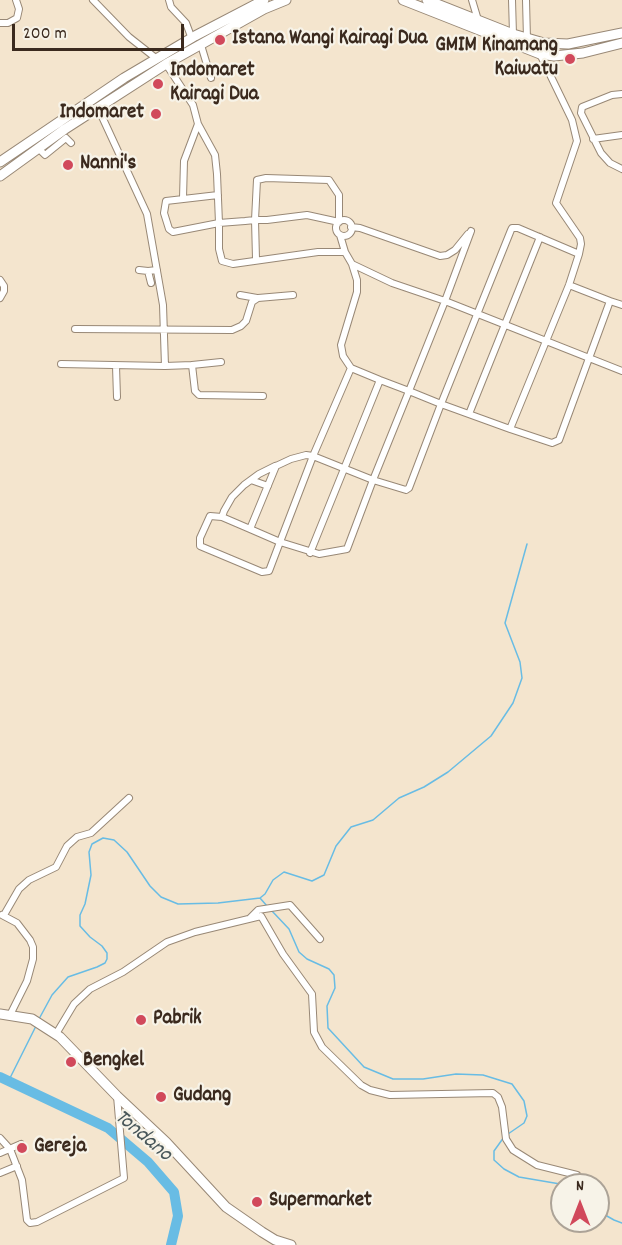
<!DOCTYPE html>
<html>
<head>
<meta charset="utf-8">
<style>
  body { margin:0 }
  #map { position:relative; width:622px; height:1245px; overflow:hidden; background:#f4e5ce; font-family:Dekko,sans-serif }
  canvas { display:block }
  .north { position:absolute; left:550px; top:1173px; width:60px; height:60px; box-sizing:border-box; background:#f7f3e8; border:2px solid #aca397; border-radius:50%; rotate:0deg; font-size:16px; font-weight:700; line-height:24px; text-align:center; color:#3b2a1e }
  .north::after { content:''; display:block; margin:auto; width:21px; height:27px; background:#d1495b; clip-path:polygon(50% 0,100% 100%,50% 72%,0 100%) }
  .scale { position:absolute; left:12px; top:24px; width:172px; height:27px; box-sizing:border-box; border:3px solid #3b2a1e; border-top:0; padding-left:8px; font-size:18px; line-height:21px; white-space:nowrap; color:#3b2a1e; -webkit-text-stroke:4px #f7f3e8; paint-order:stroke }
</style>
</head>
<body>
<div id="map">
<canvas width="622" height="1245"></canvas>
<div class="north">N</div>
<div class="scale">200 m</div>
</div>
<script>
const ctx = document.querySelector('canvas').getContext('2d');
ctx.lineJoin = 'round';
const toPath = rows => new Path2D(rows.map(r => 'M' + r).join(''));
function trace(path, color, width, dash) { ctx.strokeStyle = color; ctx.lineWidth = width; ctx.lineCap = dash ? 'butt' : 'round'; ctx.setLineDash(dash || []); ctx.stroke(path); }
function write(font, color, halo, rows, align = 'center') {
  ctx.font = font + ' Dekko,sans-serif'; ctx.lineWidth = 4.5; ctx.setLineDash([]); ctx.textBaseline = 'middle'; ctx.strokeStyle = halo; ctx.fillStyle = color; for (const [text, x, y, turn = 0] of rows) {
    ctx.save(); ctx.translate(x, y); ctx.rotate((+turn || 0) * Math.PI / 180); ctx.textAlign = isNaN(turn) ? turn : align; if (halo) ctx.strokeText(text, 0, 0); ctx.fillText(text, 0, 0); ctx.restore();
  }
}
trace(toPath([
  [260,898,267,906],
  [272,911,289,929,299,952,307,959,329,969,334,975,335,988,327,1006,328,1028,364,1067,393,1079,423,1079,456,1074,483,1075,512,1084,524,1101,527,1116,524,1123,508,1134],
  [39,1019,52,995,68,977,97,967,105,963,107,959,107,953,102,946,90,937,80,926,80,915,85,904,91,875,89,852,92,844,103,838,114,840,127,852,150,886,161,897,178,904,218,903,260,898,265,894,273,880,284,872,312,881,324,875,336,846,351,827,373,820,399,798,424,787,448,772,491,736,513,703,522,678,520,662,505,623,527,544],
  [9,1080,36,1026],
  [504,1137,494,1151,494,1160,504,1169,519,1177,566,1185],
  [598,1211,614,1220,622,1223]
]), '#68bce4', 1.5);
trace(toPath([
  [0,1077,108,1128,148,1162,174,1192,178,1216,171,1245]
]), '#68bce4', 10);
const minor = toPath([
  [93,0,129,37,157,59],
  [169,0,171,7,186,23,192,39],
  [472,0,478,20],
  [512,0,513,34],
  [526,0,527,39],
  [0,23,8,23,17,18,19,9,16,0],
  [201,45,211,78],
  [540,54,572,120,577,141,556,203,580,238,581,244,579,254],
  [166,64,193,105,198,124,215,155,217,174,219,223,173,232,169,229,164,213,166,201,218,195],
  [622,94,612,95,582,107,581,113,601,153,610,163,622,169],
  [98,108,147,214,163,305,165,366,192,365,195,391,199,395,263,396],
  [593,139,622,135],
  [38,148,45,155,66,138,71,143],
  [183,198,184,161,198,124],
  '336 228a8 8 0 1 1 16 0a8 8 0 1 1-16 0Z',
  [351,227,360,228,440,256,447,255,455,250,468,234],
  [340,235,345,252],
  [256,259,255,220,257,180,266,178,329,180,339,195,339,222,307,215,267,220,255,220,245,221,219,223,219,249,222,261,233,264,318,252,345,252,352,264,392,283,445,301,622,371],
  [352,264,357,280,357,292,341,345,343,356,351,368,380,380,409,391,441,404,510,429,569,285,579,254,518,228,512,228,511,230,441,404,409,488,406,490,373,480,409,391,445,301,471,231],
  [139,270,148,271],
  [0,280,4,286,4,291,0,298],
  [151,283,148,271,157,270],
  [240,295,257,298],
  [610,301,622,305],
  [75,329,232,330,241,326,246,321,252,302,258,298,293,295],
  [61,364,165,366],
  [192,365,221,362],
  [116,366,117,397],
  [469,414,540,237],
  [510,429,552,443,559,440,610,301,569,285],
  [251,480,268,486],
  [222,517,210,516,200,538,200,546,262,572,269,571,280,542,250,529,276,466,291,459,306,455,313,456,280,542,319,554,347,549,373,480,313,456,351,368],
  [250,529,222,517,224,511,232,497,244,485,259,474,275,466],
  [310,553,380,380],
  [2,915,17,923,30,940,33,947,33,959,27,981,10,1015],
  [4,915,19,889,29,880,56,867,67,846,77,837,91,833,129,798],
  [250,918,258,910,290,905,320,939],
  [56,1034,74,1004,90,989,123,972,167,942,195,932,261,916,283,954,312,994,314,1032,322,1047,361,1085,370,1090,390,1095,493,1093,498,1097,502,1107,506,1139,513,1150,537,1165,577,1175],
  [0,1138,10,1149,22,1180,27,1220,30,1223,37,1222,124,1178,117,1096],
  [0,1153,21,1144],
  [0,1173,17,1166]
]);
const highway = toPath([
  [403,0,540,54,554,56,583,53,622,43],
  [427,0,513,34,544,43,568,44,622,33],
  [0,162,124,78,195,36,264,0],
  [0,176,65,129,166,64,264,9,286,0],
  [0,1014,32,1019,60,1037,117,1096,166,1142,226,1207,262,1232,275,1240,291,1245]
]);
trace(minor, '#988876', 8);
trace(highway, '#988876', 11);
trace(minor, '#fff', 6);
trace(highway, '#fff', 9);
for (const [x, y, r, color] of [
  [220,40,6,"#d1495b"],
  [570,59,6,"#d1495b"],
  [158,84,6,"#d1495b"],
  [156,114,6,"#d1495b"],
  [68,165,6,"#d1495b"],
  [141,1020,6,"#d1495b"],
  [71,1062,6,"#d1495b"],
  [161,1097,6,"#d1495b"],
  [22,1148,6,"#d1495b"],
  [257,1202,6,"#d1495b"]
]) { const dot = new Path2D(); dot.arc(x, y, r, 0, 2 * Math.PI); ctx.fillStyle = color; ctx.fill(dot); trace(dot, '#f7f3e8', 2); }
write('bold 21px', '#3b2a1e', '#f7f3e8', [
  ["Istana Wangi Kairagi Dua",232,40],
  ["GMIM Kinamang",558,47,"right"],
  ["Kaiwatu",558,71,"right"],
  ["Indomaret",170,72],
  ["Kairagi Dua",170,96],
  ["Indomaret",144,114,"right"],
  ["Nanni's",80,165],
  ["Pabrik",153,1020],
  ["Bengkel",83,1062],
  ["Gudang",173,1097],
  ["Gereja",34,1148],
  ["Supermarket",269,1202]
], 'left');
write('italic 22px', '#485659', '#f7f3e8', [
  ["Tondano",142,1137,40]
]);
</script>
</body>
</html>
